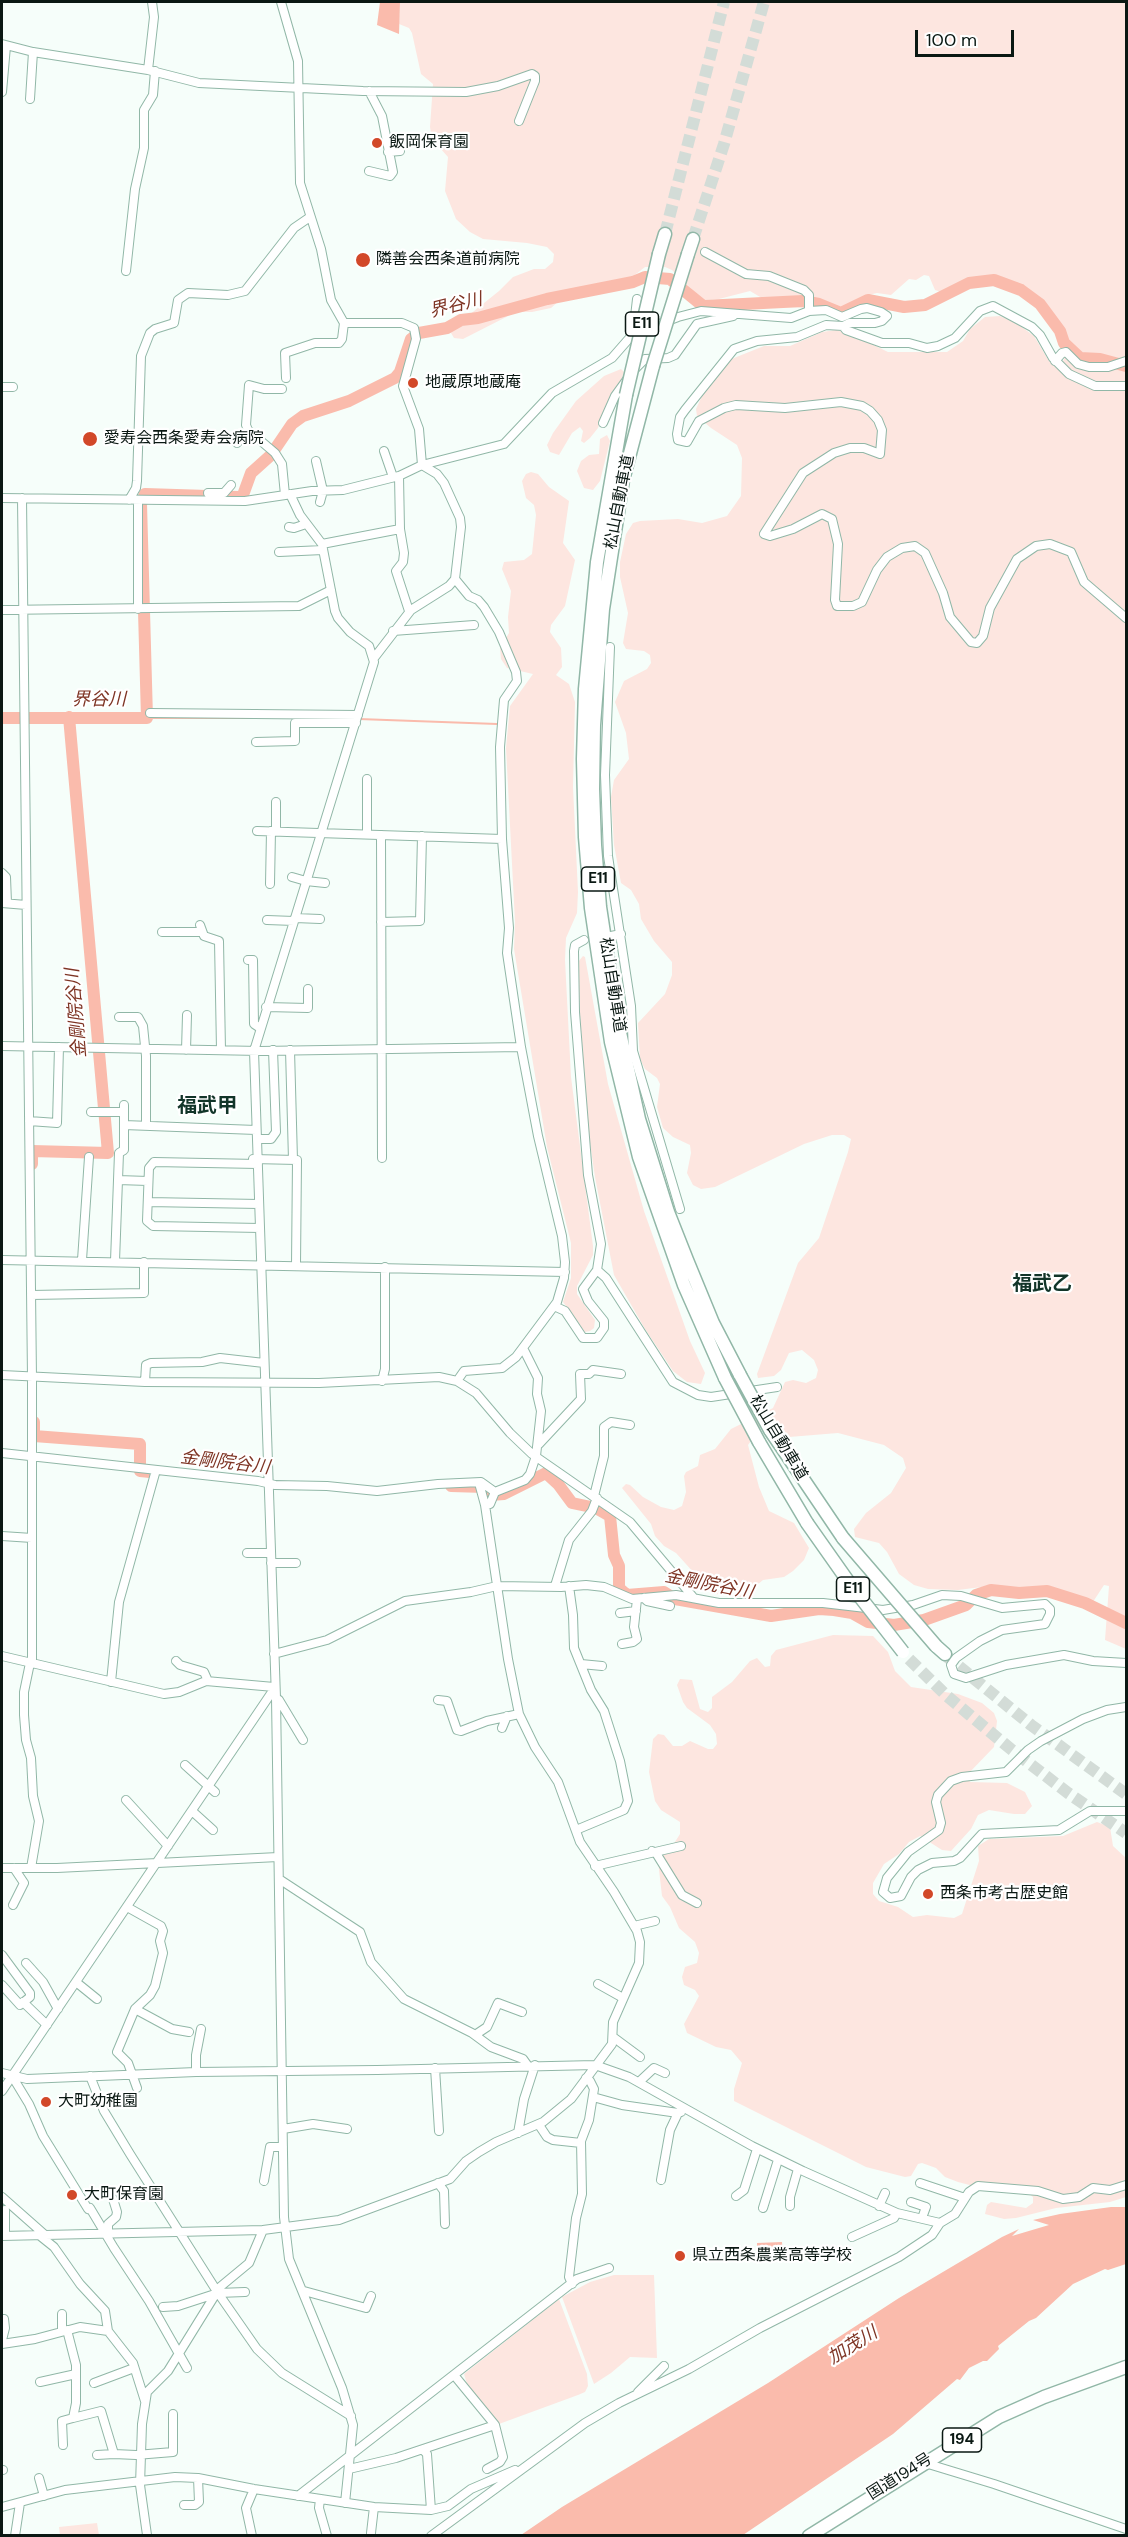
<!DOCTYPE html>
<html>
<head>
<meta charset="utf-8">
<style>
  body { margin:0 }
  #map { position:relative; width:1128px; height:2537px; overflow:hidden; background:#f6fefa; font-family:"DM Sans",sans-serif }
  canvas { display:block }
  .frame { position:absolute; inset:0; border:3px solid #0a1813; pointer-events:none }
  .scale { position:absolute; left:915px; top:30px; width:99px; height:27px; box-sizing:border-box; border:3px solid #0a1813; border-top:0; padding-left:8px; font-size:18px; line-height:21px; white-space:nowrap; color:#0a1813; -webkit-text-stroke:4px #fff; paint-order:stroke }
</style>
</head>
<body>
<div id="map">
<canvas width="1128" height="2537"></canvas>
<div class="frame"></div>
<div class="scale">100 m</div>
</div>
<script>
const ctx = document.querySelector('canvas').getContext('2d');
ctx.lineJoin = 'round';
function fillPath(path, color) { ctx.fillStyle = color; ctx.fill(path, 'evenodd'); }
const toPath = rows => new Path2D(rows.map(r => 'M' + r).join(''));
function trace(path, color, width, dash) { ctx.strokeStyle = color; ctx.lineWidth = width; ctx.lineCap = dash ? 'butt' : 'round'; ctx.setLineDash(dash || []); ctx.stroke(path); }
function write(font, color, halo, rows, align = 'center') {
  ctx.font = font + ' "DM Sans","Noto Sans JP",sans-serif'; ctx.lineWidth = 4.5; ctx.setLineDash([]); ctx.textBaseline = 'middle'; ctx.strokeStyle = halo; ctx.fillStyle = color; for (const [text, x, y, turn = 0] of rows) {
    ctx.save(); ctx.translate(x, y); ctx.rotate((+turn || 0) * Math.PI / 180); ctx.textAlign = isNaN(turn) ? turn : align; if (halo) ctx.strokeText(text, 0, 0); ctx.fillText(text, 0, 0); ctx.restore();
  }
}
fillPath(toPath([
  [400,2,1126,2,1126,1649,1105,1640,1109,1586,1104,1585,1089,1608,1078,1606,1074,1598,1067,1593,1039,1587,1019,1590,990,1586,958,1590,928,1589,914,1585,899,1574,887,1552,879,1543,855,1537,854,1529,866,1513,891,1493,906,1468,903,1458,884,1445,838,1433,789,1437,782,1432,775,1421,760,1428,748,1445,759,1487,769,1511,794,1523,809,1548,804,1560,793,1571,784,1577,763,1580,757,1585,755,1593,749,1598,716,1594,704,1584,676,1553,664,1546,655,1536,651,1524,622,1488,626,1484,630,1485,643,1497,661,1507,674,1510,682,1506,686,1492,684,1476,686,1472,698,1466,700,1455,715,1449,731,1429,773,1408,785,1382,793,1380,806,1383,816,1378,818,1370,814,1360,802,1350,789,1353,781,1370,774,1376,758,1378,757,1374,798,1263,819,1238,848,1152,851,1139,844,1135,832,1135,804,1144,715,1187,701,1189,693,1185,687,1173,691,1153,690,1145,673,1137,663,1128,657,1107,660,1084,657,1078,645,1069,640,1059,638,1023,665,994,672,975,672,962,654,941,641,919,639,904,631,890,621,883,614,845,611,797,614,780,629,759,626,733,615,702,624,681,647,669,651,663,650,655,644,651,626,649,623,643,628,613,620,577,620,562,626,534,633,523,640,521,678,519,702,523,727,516,741,496,742,458,737,445,711,428,697,416,696,409,702,396,729,360,764,346,790,346,822,332,836,330,847,332,888,352,947,352,963,341,970,329,985,317,1000,316,1015,322,1034,336,1049,361,1057,365,1064,360,1062,329,1042,301,1023,288,994,276,967,281,941,292,935,290,929,276,924,275,916,280,909,279,891,295,877,293,864,296,842,308,777,307,750,291,719,299,703,300,672,270,665,267,645,267,631,278,571,290,551,308,532,312,516,312,463,339,454,338,451,333,453,328,499,291,513,277,534,269,545,269,553,262,554,254,547,247,527,243,483,239,470,232,456,219,445,191,448,157,432,139,430,127,433,84,421,74,412,33,409,28,399,24],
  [621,369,624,372,620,383,603,412,598,428,590,438,584,443,581,441,583,431,580,427,572,433,559,455,550,452,547,445,553,433,576,401,604,376],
  [607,435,610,441,600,481,593,490,584,488,577,471,581,461,589,455,599,454,600,439],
  [531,472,538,474,549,487,569,501,563,543,575,560,565,606,551,625,550,632,561,648,562,667,556,675,569,684,575,702,573,787,578,892,577,913,566,938,565,960,571,1077,593,1246,593,1255,577,1286,577,1294,595,1320,594,1328,590,1331,585,1332,563,1302,571,1278,571,1243,547,1147,514,949,515,922,506,748,510,706,533,674,507,668,501,659,500,648,509,633,508,617,511,591,502,569,504,562,524,560,532,554,536,515,534,505,526,498,522,481,526,474],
  [583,956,585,957,608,1084,644,1211,690,1341,705,1373,701,1384,687,1382,673,1371,645,1329,614,1275,595,1177,588,1129,580,1014,578,962],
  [833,1635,873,1636,888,1652,895,1671,911,1687,958,1694,982,1703,994,1713,997,1721,994,1747,968,1774,970,1782,1007,1783,1025,1792,1032,1806,1025,1814,1014,1814,989,1810,978,1815,971,1829,951,1851,942,1850,920,1836,909,1842,899,1854,884,1864,873,1883,873,1894,879,1901,898,1907,913,1917,927,1915,954,1918,962,1914,979,1861,978,1846,989,1839,1063,1836,1097,1822,1110,1827,1113,1846,1126,1858,1126,2197,1110,2202,1056,2208,1016,2218,1004,2219,985,2214,987,2205,991,2202,1026,2208,1033,2203,1033,2197,1029,2194,985,2189,958,2182,945,2177,936,2168,922,2163,918,2164,911,2176,905,2177,866,2167,734,2101,734,2089,742,2063,731,2050,716,2047,687,2033,684,2024,699,1996,695,1990,684,1985,682,1977,685,1967,697,1963,699,1953,695,1942,679,1928,670,1907,662,1896,658,1861,661,1853,673,1845,680,1834,680,1822,661,1810,655,1801,649,1772,653,1739,658,1734,664,1735,673,1746,682,1746,690,1741,708,1749,713,1749,717,1744,716,1734,710,1725,687,1708,683,1702,677,1685,680,1679,692,1680,700,1709,708,1712,712,1708,712,1697,732,1682,750,1661,757,1658,765,1667,770,1666,771,1656,776,1650],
  [614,2275,654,2275,657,2358,630,2357,611,2373,594,2384,562,2297,590,2282],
  [559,2299,587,2374,588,2386,585,2392,578,2395,499,2424,467,2384,464,2374],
  [97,2523,99,2535,60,2535,59,2527]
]), '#fde6e0');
fillPath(toPath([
  [380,2,400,2,399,34,377,25],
  [1111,2207,1126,2207,1126,2264,1108,2270,1105,2269,1073,2284,1036,2318,1029,2321,998,2346,999,2349,987,2361,983,2361,969,2368,960,2380,957,2379,893,2434,743,2535,521,2535,562,2507,768,2383,899,2298,1002,2237,1019,2229,1012,2236,1049,2225,1033,2220,1060,2214],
  [782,2242,783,2258,757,2258,757,2243]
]), '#fabbac');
trace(toPath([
  [147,718,303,718],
  [359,719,497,724]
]), '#fabbac', 2);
trace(toPath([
  [2,718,147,718,141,504,145,494,239,497,243,495,251,473,271,455,292,424,303,416,349,401,395,378,400,372,411,339,419,333,447,328,461,320,478,318,547,299,633,282,645,277,670,279,703,306,803,301,819,304,841,313,868,300,904,307,925,305,969,283,994,280,1021,290,1040,304,1060,331,1064,343,1080,358,1100,359,1126,366],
  [32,1164,32,1151,108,1153,69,717],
  [34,1422,34,1436,140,1444,140,1471,150,1472],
  [451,1486,485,1487,491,1495,504,1494,546,1473,558,1484,572,1503,596,1508,610,1516,614,1555,619,1566,619,1588,627,1595,664,1592,675,1599,771,1616,819,1609,834,1610,852,1613,868,1622,894,1625,924,1620,966,1605,976,1595,991,1590,1019,1593,1047,1591,1085,1603,1126,1623]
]), '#fabbac', 12);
trace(toPath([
  [665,234,724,2],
  [693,239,724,144,764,2],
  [945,1655,1031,1725,1126,1794],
  [909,1659,947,1696,1012,1750,1068,1793,1126,1833]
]), '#d3dcd7', 12, [12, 6]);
const minor = toPath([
  [281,2,298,61,300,183,321,249,331,300,344,323,402,323,414,328,416,339,403,386,419,429,422,465,437,474,444,483,460,518,461,527,455,579,449,586,411,610,374,658],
  [2,44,33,52,148,70,199,83,363,91,466,92,498,86,532,74,535,76,535,81,519,121],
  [148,70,154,17,152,2],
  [369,91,382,116,393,172,390,176,369,171],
  [2,92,6,46],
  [30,99,33,52],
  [388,152,400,151],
  [126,271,135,189,144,148,144,110,153,95,155,71],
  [809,311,826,310,842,317,861,309,867,308,881,312,887,316,882,321,875,323,849,323,843,326,826,325,797,337,757,341,734,349,685,410,680,417,677,434,678,440,687,442,699,421,724,408,736,405,785,408,841,402,862,406,870,411,878,420,882,430,880,454,864,448,850,448,834,453,803,473,764,534,770,536,793,529,822,514,832,519,838,544,835,600,837,606,853,606,862,602,877,570,887,557,902,548,915,546,925,553,943,593,950,617,971,642,977,643,983,636,990,608,1017,559,1036,546,1050,544,1071,552,1084,582,1126,618],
  [843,326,846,330,882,343,909,343,927,348,938,346,955,338,980,311,993,306,1032,327,1040,335,1053,358,1069,374,1095,386,1126,386],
  [633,334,637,299],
  [1055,361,1062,353,1066,352,1078,364,1089,367,1108,367,1126,361],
  [635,369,645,359,668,358,675,355,697,324,733,316],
  [286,378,285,353,315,343,339,343,342,339,344,323],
  [2,387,13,387],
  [282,389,264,389,249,385,246,425,248,430,275,453,282,464,285,495],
  [603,423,615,396,628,378],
  [237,443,248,430],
  [384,451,393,477],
  [316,461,323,491,320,502],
  [399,476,400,529,404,553,403,562,396,571,409,611],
  [208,493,224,493,231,485],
  [290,494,300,515,322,544,335,611,338,618,350,632,369,646,374,662,254,1051,276,1698,284,2217,289,2259,342,2388,353,2425,345,2503],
  [2,498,245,501,312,491,343,490,399,476,422,465,504,444,552,393,612,358,633,334,678,317,701,311,791,318,809,311,809,295,804,290,769,276,746,274,705,252],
  [22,498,32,1377,32,1663],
  [129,500,136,488,137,481,141,356,150,333,155,329,174,323,178,300,188,293,228,295,245,291,294,228,310,217],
  [138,500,138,609],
  [289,527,294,528,306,524],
  [322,544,400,529],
  [279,552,323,550],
  [455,579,469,596,478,600,484,607,499,632,516,672,517,681,504,700,500,747,502,839,509,928,507,953,521,1047,538,1136,562,1236,565,1262,564,1278,557,1302,516,1357,502,1368,464,1371,457,1381],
  [2,610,299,606,331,590],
  [393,631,474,625],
  [610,647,605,775,608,856,631,1006,633,1051,680,1209],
  [150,713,358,715],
  [256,742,295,741,295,723,356,723],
  [257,831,502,839],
  [276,831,276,802],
  [367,834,367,779],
  [381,835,382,1158],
  [2,873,6,877,7,903],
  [292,877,306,881,325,883],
  [270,884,271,831],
  [2,903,26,905],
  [295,918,320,919],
  [267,920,294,921],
  [381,922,420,921,422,836],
  [200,925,204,936,219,941,221,1050],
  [162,932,201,932],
  [611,936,621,934],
  [248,960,253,960,254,1024,260,1028],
  [266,1007,308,1008,308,989],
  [119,1017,138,1017,143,1026,146,1056,146,1126],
  [2,1046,260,1051,521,1047],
  [186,1050,187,1015],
  [290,1050,293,1160],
  [91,1112,124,1112],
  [29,1121,57,1123,59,1047],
  [124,1125,256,1130],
  [257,1139,271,1139,276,1132,273,1050],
  [253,1159,297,1160,296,1265],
  [258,1164,154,1162,149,1168,147,1221,153,1226,260,1228],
  [118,1180,148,1181],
  [148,1202,259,1204],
  [2,1260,565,1272],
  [82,1260,89,1157],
  [115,1261,119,1153,124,1150,124,1105],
  [597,1270,606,1278,673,1382,698,1395,711,1397,777,1387],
  [31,1295,144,1293,144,1262],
  [554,1306,565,1311,583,1338,597,1338,604,1328,604,1321,588,1301,583,1289,597,1270,601,1244,588,1175,575,1012,574,951,575,945,584,940],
  [2,1375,145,1382,319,1383,439,1377,457,1381,476,1393,510,1433,532,1454,630,1522,693,1597],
  [382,1381,385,1369,385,1267],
  [145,1382,146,1365,151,1363,202,1362,220,1358,264,1363],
  [539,1444,581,1399,580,1374,589,1374,593,1370,621,1374],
  [2,1453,258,1481,275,1485,327,1486,377,1491,438,1484,481,1482,495,1492],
  [495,1492,525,1480,530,1474,536,1456,541,1411,537,1394,538,1378,523,1348],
  [594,1496,604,1456,604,1427,611,1422,630,1425],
  [485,1505,490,1504,495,1492],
  [2,1536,32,1538],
  [247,1553,270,1553],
  [271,1563,296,1563],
  [555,1586,569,1540,592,1511,597,1498],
  [569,1586,573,1615,574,1648,591,1690,604,1711,620,1761,628,1801,624,1810,576,1830],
  [644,1598,647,1601,670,1606],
  [620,1613,636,1611],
  [622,1644,633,1642,637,1639,634,1627,637,1599],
  [274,1654,327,1640,405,1601,471,1592,497,1586,561,1587,586,1585,604,1587,632,1599,676,1595,719,1603,823,1603,883,1610,913,1605,942,1595,961,1596,1002,1608,1045,1604,1050,1609,1050,1614,1045,1624,1002,1630,980,1641,956,1658,951,1665,954,1674,966,1678,1006,1665,1064,1655,1093,1661,1126,1663],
  [2,1656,164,1694,179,1692,206,1681,274,1687],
  [176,1661,180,1665,204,1672,208,1681],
  [30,1663,24,1692,24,1715,26,1740,31,1758,33,1796,39,1821,31,1868],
  [581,1664,602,1666],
  [111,1682,119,1602,156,1470],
  [276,1698,279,1700,303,1740],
  [438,1700,447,1701,457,1730,461,1731,487,1721,519,1714],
  [1126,1707,1107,1710,1083,1719,1041,1741,1028,1750,1006,1772,962,1777,951,1781,938,1795,936,1802,941,1823,939,1830,908,1852,887,1878,883,1892,890,1898,901,1896,911,1877,918,1870,932,1863,954,1861,960,1858,982,1834,1059,1830,1090,1811,1126,1811],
  [502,1728,507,1716],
  [185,1765,215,1792],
  [126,1800,168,1846],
  [192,1811,213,1830],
  [652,1851,656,1853,682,1895,697,1903],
  [595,1866,681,1846],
  [2,1868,57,1868,278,1857],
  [279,1879,360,1932,371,1962,404,1999,472,2033,491,2047,523,2059,528,2066],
  [13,1905,24,1883,14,1868],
  [127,1907,161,1926,163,1931,160,1941,163,1953,155,1986,150,1995,135,2009,117,2052,128,2063,137,2088],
  [634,1926,655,1921],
  [2,1955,30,1993,30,1997,20,2005,2,1985],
  [26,1963,43,1982,58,2009],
  [76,1982,97,1999],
  [598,1984,623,1998],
  [23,2002,47,2025],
  [135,2009,172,2029,189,2032],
  [475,2035,487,2027,498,2003,522,2012],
  [613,2037,640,2057],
  [435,2068,439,2131],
  [196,2072,196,2055,201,2029],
  [2,2073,27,2079,196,2072,377,2070,595,2065,629,2077,752,2146,803,2171,897,2213,940,2223],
  [12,2076,29,2104,43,2136,88,2209,90,2208,114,2248,149,2301,187,2368],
  [90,2076,104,2111,130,2154,218,2293,257,2349,282,2373,351,2416],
  [639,2082,654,2068,665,2073],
  [2,2091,274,1689],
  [593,2097,622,2105,678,2113],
  [539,2125,547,2137,553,2140,581,2143],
  [283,2129,313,2124,347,2129],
  [518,2133,524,2099,535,2065],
  [661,2180,670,2130,678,2113,681,2112],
  [264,2181,270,2147,283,2147],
  [438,2183,444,2191,445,2224],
  [920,2183,965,2198],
  [736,2196,744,2190,757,2149],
  [2,2197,45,2235],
  [911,2202,926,2207,922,2218],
  [790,2206,790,2197,798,2169],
  [879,2206,885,2193],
  [763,2208,778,2160],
  [108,2232,108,2224,116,2217,117,2212,113,2199],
  [39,2235,54,2247,80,2284,105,2311,108,2331,133,2363,145,2401],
  [2,2236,263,2230],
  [5,2236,5,2210],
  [852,2237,894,2218,897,2213],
  [572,2284,569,2277,576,2218,582,2194,581,2141,589,2120,594,2089,590,2081,586,2078],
  [304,2291,366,2308,371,2296],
  [163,2307,178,2306,218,2293,245,2292],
  [62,2331,62,2314],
  [2,2340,5,2328,4,2319],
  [2,2344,35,2339,80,2327,108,2331],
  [454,2375,495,2425,503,2457,500,2462,487,2469],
  [40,2382,76,2374],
  [94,2383,134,2368],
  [638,2392,664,2366],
  [73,2418,101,2411,114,2454,136,2455,173,2452,173,2414],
  [63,2445,62,2421,73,2418,76,2403,76,2365,67,2330],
  [423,2450,427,2454,431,2510],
  [97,2455,114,2454],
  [925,2463,994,2484,1126,2529],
  [349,2469,396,2458,495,2425],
  [2,2470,3,2470],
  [39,2478,44,2496],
  [298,2496,577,2279,609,2268],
  [320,2499,319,2508,327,2536],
  [184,2505,195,2505,199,2502,198,2478],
  [2,2507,65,2490,175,2477,198,2478,254,2489,374,2507,431,2510,448,2506,471,2489,515,2470],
  [371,2533,374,2507],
  [147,2535,140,2485,142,2424,147,2392,168,2371,220,2287,249,2263,263,2230,339,2220,450,2179,466,2161,479,2152,496,2142,543,2122,571,2099,612,2044,613,2022,639,1963,640,1942,637,1931,614,1892,580,1842,558,1782,535,1747,519,1714,508,1659,485,1505,479,1483],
  [15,2536,20,2503],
  [252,2536,246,2508,254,2489],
  [431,2536,585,2423,619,2403,689,2369,760,2328,899,2257,932,2235,940,2223,955,2214,969,2192,978,2186,1038,2191,1063,2199,1079,2197,1093,2188,1110,2190,1126,2185]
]);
const highway = toPath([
  [659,254,665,234],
  [688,254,693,239],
  [653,366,623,480,603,609,594,725,593,789,595,845,600,907,617,1019,639,1119,668,1212,687,1260,713,1323,740,1375],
  [626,395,597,562,585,689,583,759,585,837,591,908,611,1042,639,1157,684,1285,725,1378],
  [770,1430,843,1538],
  [759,1442,807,1523],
  [936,1646,945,1654],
  [809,2536,999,2417,1044,2397,1126,2367]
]);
trace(minor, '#91b7a7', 10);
trace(highway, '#91b7a7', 15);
trace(minor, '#fff', 8);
trace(highway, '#fff', 12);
const highwayBridge = toPath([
  [653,366,688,254],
  [626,395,659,254],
  [740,1375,770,1430],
  [725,1378,759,1442],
  [807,1523,850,1584,903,1652],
  [843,1538,936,1646]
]);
trace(highwayBridge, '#91b7a7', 15, []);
trace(highwayBridge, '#fff', 12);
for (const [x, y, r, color] of [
  [377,143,6,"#d24829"],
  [363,260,8,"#d24829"],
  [413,383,6,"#d24829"],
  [90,439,8,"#d24829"],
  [928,1894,6,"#d24829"],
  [46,2102,6,"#d24829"],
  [72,2195,6,"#d24829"],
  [680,2256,6,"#d24829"]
]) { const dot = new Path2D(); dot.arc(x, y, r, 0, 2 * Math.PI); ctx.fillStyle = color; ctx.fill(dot); trace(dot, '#fff', 2); }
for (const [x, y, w] of [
  [642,324,33],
  [598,879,33],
  [853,1589,33],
  [962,2440,39]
]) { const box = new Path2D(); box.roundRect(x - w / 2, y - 12, w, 24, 4.5); ctx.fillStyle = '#fff'; ctx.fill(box); trace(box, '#0a1813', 1.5); }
write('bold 15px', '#0a1813', null, [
  ["E11",642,324],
  ["E11",598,879],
  ["E11",853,1589],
  ["194",962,2440]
]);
write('16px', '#0a1813', '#fff', [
  ["飯岡保育園",389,143],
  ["隣善会西条道前病院",376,260],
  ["地蔵原地蔵庵",425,383],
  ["愛寿会西条愛寿会病院",104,439],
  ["西条市考古歴史館",940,1894],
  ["大町幼稚園",58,2102],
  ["大町保育園",84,2195],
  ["県立西条農業高等学校",692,2256]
], 'left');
write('16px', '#0a1813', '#fff', [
  ["松山自動車道",620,502,-79],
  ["松山自動車道",612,985,81],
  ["松山自動車道",778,1438,59],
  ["国道194号",900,2477,-32]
]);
write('italic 18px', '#7e3424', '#fff', [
  ["界谷川",456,306,-14],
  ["界谷川",99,700],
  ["金剛院谷川",77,1013,-95],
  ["金剛院谷川",225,1463,7],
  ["金剛院谷川",709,1585,11],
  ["加茂川",853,2346,-32]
]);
write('bold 20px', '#123529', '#fff', [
  ["福武甲",207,1107],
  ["福武乙",1042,1285]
]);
</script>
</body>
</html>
